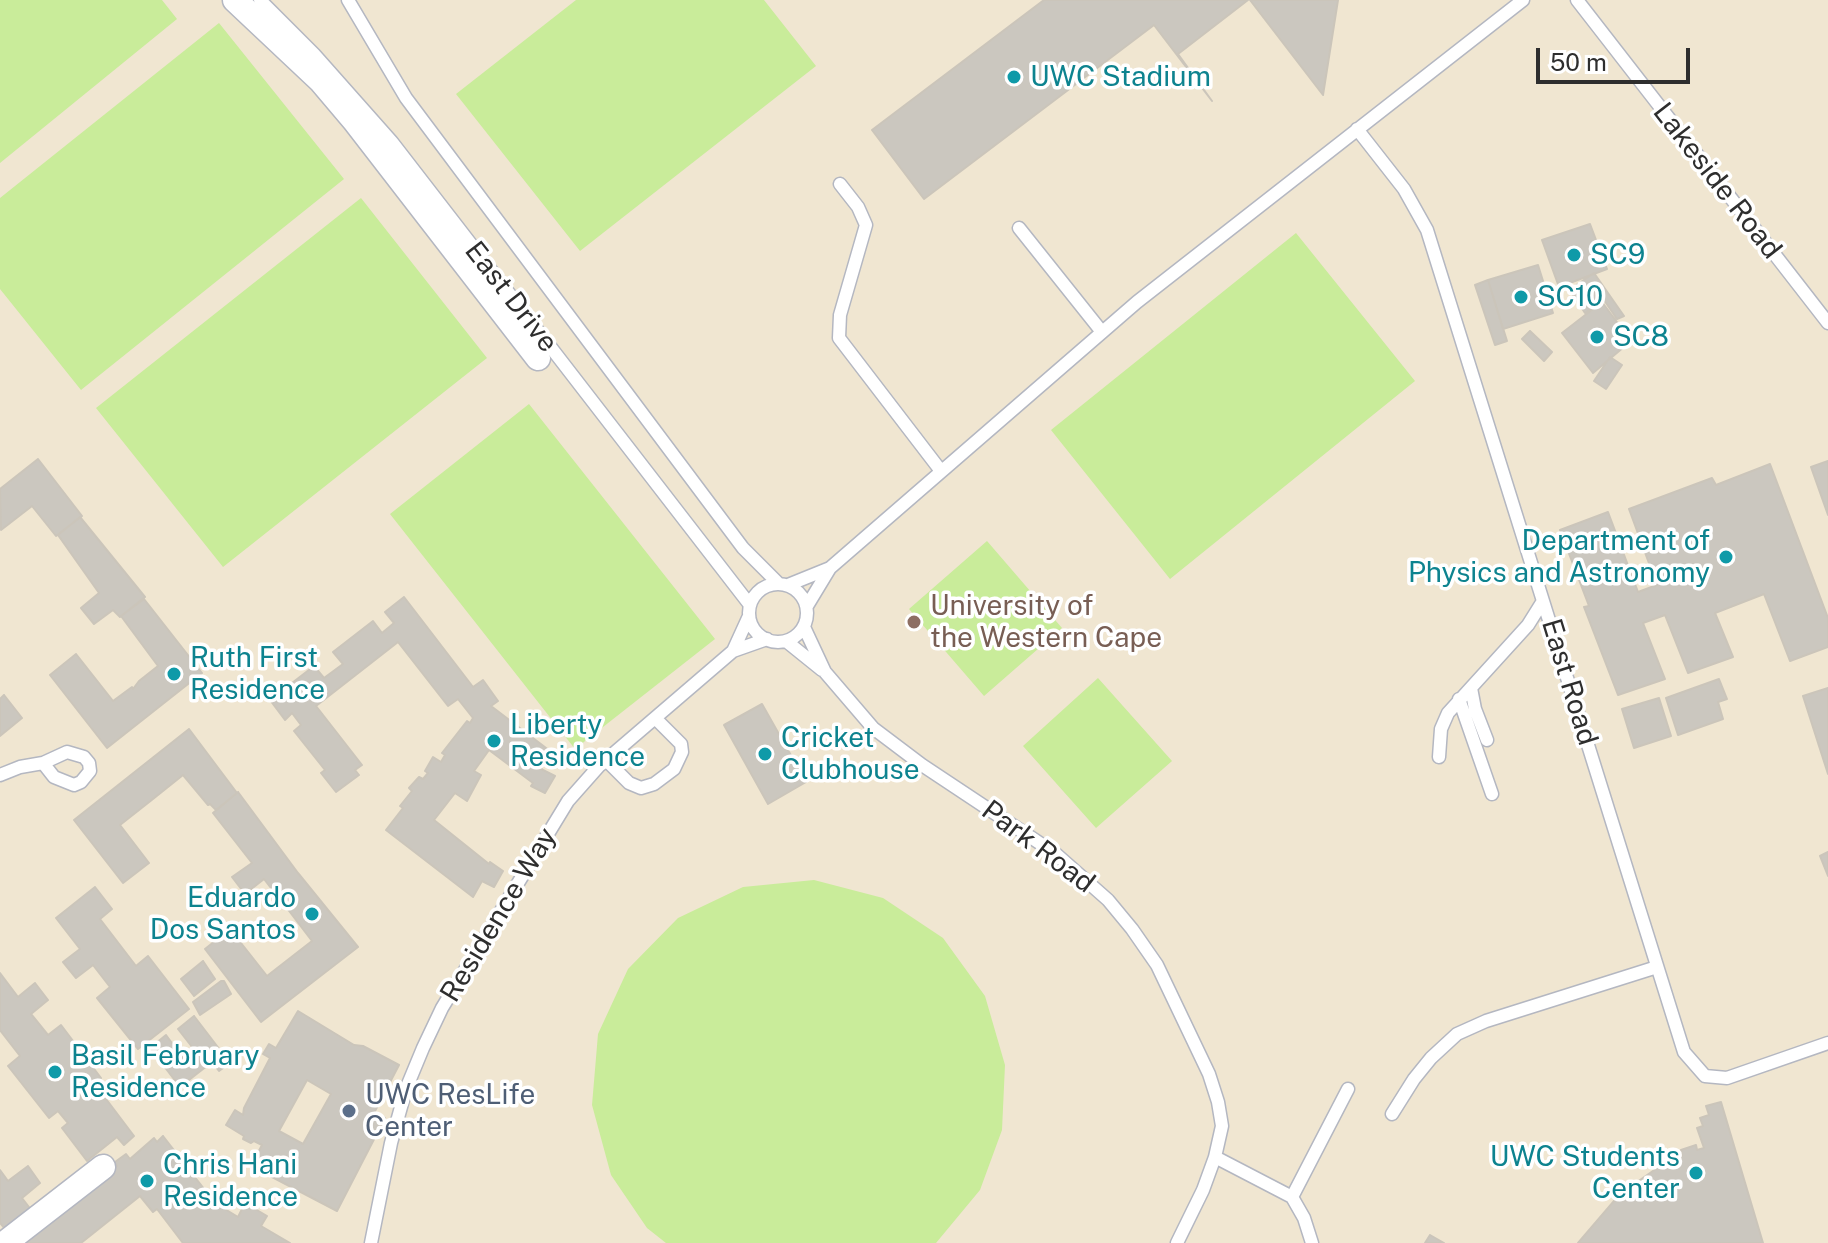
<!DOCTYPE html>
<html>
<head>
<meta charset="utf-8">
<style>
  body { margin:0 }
  #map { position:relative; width:1828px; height:1243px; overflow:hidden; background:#efe9e1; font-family:"Public Sans",sans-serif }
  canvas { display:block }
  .scale { position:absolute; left:1536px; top:48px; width:154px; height:36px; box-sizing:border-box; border:4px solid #2e2e2e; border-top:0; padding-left:10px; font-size:24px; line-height:28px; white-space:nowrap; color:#2e2e2e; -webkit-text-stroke:6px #fff; paint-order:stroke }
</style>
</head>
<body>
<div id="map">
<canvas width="1828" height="1243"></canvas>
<div class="scale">50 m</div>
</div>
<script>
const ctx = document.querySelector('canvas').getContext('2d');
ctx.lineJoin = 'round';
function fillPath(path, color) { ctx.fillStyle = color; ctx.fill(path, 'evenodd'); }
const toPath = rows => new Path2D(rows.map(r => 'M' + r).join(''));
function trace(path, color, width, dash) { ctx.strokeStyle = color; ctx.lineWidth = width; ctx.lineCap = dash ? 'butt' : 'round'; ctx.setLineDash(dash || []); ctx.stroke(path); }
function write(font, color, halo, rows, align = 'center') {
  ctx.font = font + ' "Public Sans",sans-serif'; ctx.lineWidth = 7; ctx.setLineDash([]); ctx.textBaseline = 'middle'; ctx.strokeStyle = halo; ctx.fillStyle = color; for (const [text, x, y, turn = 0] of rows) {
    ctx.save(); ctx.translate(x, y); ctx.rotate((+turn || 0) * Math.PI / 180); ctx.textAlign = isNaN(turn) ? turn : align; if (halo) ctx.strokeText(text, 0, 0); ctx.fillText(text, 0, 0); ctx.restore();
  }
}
fillPath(toPath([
  [0,0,1828,0,1828,1243,0,1243]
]), '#f0e6d1');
fillPath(toPath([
  [0,0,162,0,177,19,0,163],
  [576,0,764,0,816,66,580,251,456,94],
  [219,23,344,179,81,390,0,289,0,198],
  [361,198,487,358,223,567,96,408],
  [1296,233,1415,381,1170,579,1051,430],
  [529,404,715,639,575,749,390,514],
  [987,541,1062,628,984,696,909,609],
  [1098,678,1172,761,1096,828,1023,746],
  [814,880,883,898,943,938,985,996,1005,1065,1002,1130,980,1190,936,1243,666,1243,647,1228,611,1175,592,1105,598,1034,628,969,678,918,743,887]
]), '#c9ec9a');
const building = toPath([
  [1044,0,1248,0,1178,54,1212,101,1154,25,924,199,872,130,1044,0],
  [1250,0,1338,0,1323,95,1250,0],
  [1590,224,1607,269,1559,287,1542,240,1590,224],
  [1538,265,1553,313,1503,329,1488,280,1538,265],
  [1594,273,1624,316,1617,319,1604,300,1585,313,1573,295,1580,292,1575,286,1594,273],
  [1488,280,1507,341,1495,345,1475,285,1488,280],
  [1602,302,1631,341,1593,373,1562,333,1602,302],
  [1530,331,1552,352,1544,361,1522,339,1530,331],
  [1610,357,1622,365,1606,389,1594,381,1610,357],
  [38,459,82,516,56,536,32,506,1,530,0,489,38,459],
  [1828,461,1828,515,1811,467,1828,461],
  [1770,464,1828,618,1828,647,1790,661,1764,594,1715,613,1733,657,1688,673,1665,615,1643,623,1665,679,1618,695,1584,607,1589,606,1560,530,1608,512,1638,592,1657,585,1629,509,1712,478,1716,485,1770,464],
  [80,517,145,597,120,617,113,610,94,624,81,608,99,593,58,535,80,517],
  [404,597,473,687,483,680,498,701,491,706,550,751,541,769,555,776,545,793,531,786,533,783,489,750,474,771,481,775,467,801,455,793,434,820,489,864,490,862,503,871,494,887,482,881,473,897,386,830,403,808,400,806,412,791,409,788,419,777,423,779,428,773,425,771,433,757,441,762,445,755,442,753,467,721,470,723,473,718,458,699,448,706,398,642,316,706,362,765,355,770,359,775,336,792,321,773,325,770,294,731,301,725,292,713,285,720,270,700,314,666,324,678,343,664,333,652,373,621,382,633,394,623,385,612,404,597],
  [144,599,202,673,107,748,50,675,76,654,113,701,132,687,133,689,139,681,158,666,121,616,144,599],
  [1719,679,1727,699,1718,702,1723,719,1678,735,1666,698,1719,679],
  [1828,688,1828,774,1803,696,1828,688],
  [4,695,22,718,0,736,0,699,4,695],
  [1659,698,1671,736,1634,748,1622,709,1659,698],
  [762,704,806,782,768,804,724,725,762,704],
  [189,729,237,793,216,810,210,804,208,805,183,775,153,799,120,825,149,863,123,883,74,820,189,729],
  [238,792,298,873,358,947,261,1022,205,949,230,929,267,976,312,941,280,899,282,897,276,890,274,892,264,879,245,894,232,877,252,863,213,813,238,792],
  [1828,852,1828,876,1820,856,1828,852],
  [95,887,112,909,100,919,136,966,148,956,189,1009,138,1049,97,998,110,987,93,965,76,978,63,962,80,949,56,918,95,887],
  [203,961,215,979,194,996,181,979,203,961],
  [0,973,18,997,35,983,48,1000,31,1014,48,1035,61,1025,101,1078,92,1085,97,1087,134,1136,124,1145,117,1137,87,1161,62,1128,68,1123,58,1111,49,1118,8,1066,20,1056,0,1030,0,973],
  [221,981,224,981,231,994,200,1015,193,1002,221,981],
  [298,1011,354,1045,363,1046,399,1065,374,1113,385,1118,337,1211,251,1166,262,1145,254,1141,251,1143,243,1139,244,1136,226,1125,235,1110,243,1115,244,1108,270,1058,263,1054,269,1044,276,1048,298,1011],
  [307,1080,331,1094,303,1144,279,1131,307,1080],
  [194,1016,230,1063,219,1071,212,1062,180,1087,150,1048,166,1035,185,1061,196,1052,178,1029,194,1016],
  [1721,1102,1763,1243,1578,1243,1620,1194,1660,1166,1682,1156,1681,1150,1696,1145,1697,1150,1704,1148,1697,1128,1703,1126,1700,1118,1709,1115,1706,1106,1721,1102],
  [163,1136,215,1203,238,1217,245,1203,267,1216,261,1226,290,1243,183,1243,157,1209,153,1212,140,1196,81,1243,18,1243,117,1166,115,1162,126,1154,130,1159,154,1138,157,1142,163,1136],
  [28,1166,40,1183,22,1198,32,1211,6,1230,0,1223,0,1170,8,1181,28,1166],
  [1430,1235,1444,1243,1425,1243,1430,1235]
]);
fillPath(building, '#cbc7bf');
trace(building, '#cbc5ba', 2);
const lane = toPath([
  [260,0,314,54,392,142,750,605],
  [348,0,406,98,743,548,778,583],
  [1577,0,1828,323],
  [1357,129,1404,189,1427,230,1684,1052,1705,1076,1727,1078,1828,1043],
  [840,184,858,207,866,225,840,315,839,338,941,471],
  [1019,228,1102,332],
  '749 613a29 29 0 1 1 58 0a29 29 0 1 1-58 0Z',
  [788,585,830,568],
  [807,606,830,568,1137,302,1523,0],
  [804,627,825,672,873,728,922,765,1056,854,1108,900,1132,929,1157,965,1209,1074,1218,1102,1222,1126,1215,1157,1203,1190,1177,1243],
  [786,641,822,670],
  [733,651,749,616],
  [1471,688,1475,709,1487,740],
  [1459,699,1492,794],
  [1439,757,1441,729,1448,713,1528,625,1543,601],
  [606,760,629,783,641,788,654,784,674,769,682,752,681,744,655,718],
  [0,775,20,767,43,763,67,752,84,757,89,763,90,771,81,782,74,785,54,777,43,763],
  [1392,1114,1414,1079,1431,1058,1457,1034,1486,1021,1657,967],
  [1215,1157,1292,1197,1304,1218,1312,1243],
  [1292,1197,1348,1089],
  [371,1243,391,1143,406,1089,423,1048,442,1008,568,801,599,766,733,651,767,639]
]);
const street = toPath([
  [235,0,321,81,354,120,538,358],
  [5,1243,103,1167]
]);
trace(lane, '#b4b7c1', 15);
trace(street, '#b4b7c1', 27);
trace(lane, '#fff', 12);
trace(street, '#fff', 24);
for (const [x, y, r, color] of [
  [1014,77,8,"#0f9aa8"],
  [1574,255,8,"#0f9aa8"],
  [1521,297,8,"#0f9aa8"],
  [1597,337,8,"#0f9aa8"],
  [1726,557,8,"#0f9aa8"],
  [914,622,8,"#8d6e63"],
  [174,674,8,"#0f9aa8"],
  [494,741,8,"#0f9aa8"],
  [765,754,8,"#0f9aa8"],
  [312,914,8,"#0f9aa8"],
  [55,1072,8,"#0f9aa8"],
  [349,1111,8,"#5c6f8a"],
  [1696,1173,8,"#0f9aa8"],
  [147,1181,8,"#0f9aa8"]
]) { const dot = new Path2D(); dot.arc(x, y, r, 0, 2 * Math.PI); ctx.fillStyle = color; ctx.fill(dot); trace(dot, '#fff', 3); }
write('28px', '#0d838f', '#fff', [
  ["UWC Stadium",1030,77],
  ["SC9",1590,255],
  ["SC10",1537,297],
  ["SC8",1613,337],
  ["Department of",1710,541,"right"],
  ["Physics and Astronomy",1710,573,"right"],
  ["Ruth First",190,658],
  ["Residence",190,690],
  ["Liberty",510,725],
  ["Residence",510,757],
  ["Cricket",781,738],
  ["Clubhouse",781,770],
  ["Eduardo",296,898,"right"],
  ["Dos Santos",296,930,"right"],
  ["Basil February",71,1056],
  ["Residence",71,1088],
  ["UWC Students",1680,1157,"right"],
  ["Center",1680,1189,"right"],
  ["Chris Hani",163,1165],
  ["Residence",163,1197]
], 'left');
write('28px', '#2e2e2e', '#fff', [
  ["Lakeside Road",1717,181,52],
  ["East Drive",511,297,52],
  ["East Road",1569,682,73],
  ["Park Road",1038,847,37],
  ["Residence Way",499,915,-59]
]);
write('28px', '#785e54', '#fff', [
  ["University of",930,606],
  ["the Western Cape",930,638]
], 'left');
write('28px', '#4e5e75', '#fff', [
  ["UWC ResLife",365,1095],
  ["Center",365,1127]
], 'left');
</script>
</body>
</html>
